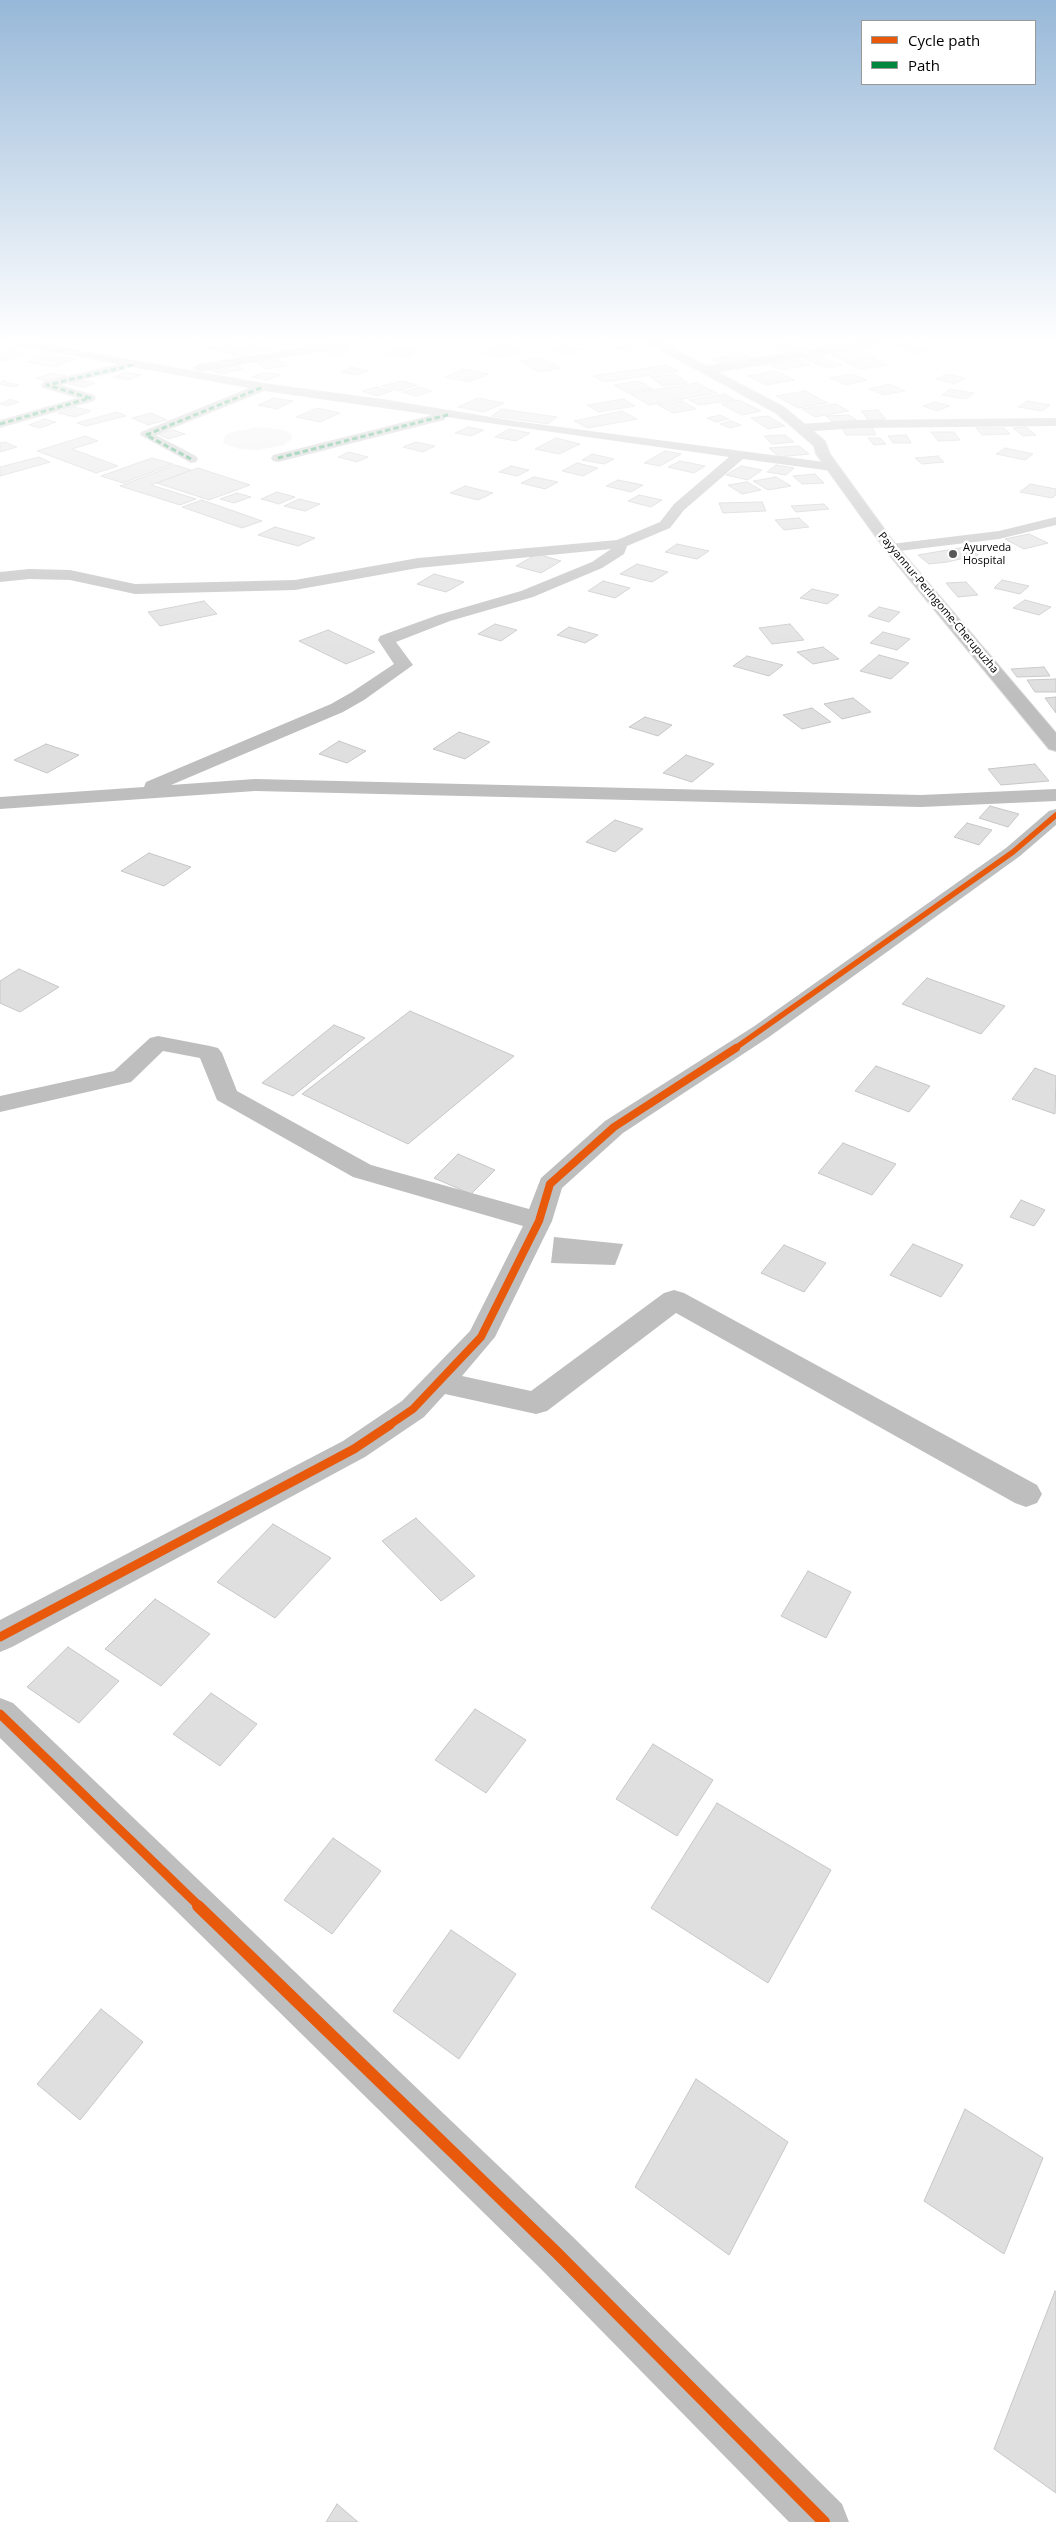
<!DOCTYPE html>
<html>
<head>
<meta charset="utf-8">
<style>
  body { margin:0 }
  #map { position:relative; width:1056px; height:2522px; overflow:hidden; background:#fff; font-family:"Open Sans",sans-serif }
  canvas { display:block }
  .legend { position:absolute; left:861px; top:20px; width:175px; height:65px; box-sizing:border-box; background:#fff; border:1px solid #999; margin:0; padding:6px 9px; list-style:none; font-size:15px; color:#000 }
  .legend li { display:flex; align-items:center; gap:10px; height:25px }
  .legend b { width:25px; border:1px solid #999 }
</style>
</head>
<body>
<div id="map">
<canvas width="1056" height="2522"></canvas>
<ul class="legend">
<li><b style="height:6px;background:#e8590c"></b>Cycle path</li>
<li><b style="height:6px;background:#00873e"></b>Path</li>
</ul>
</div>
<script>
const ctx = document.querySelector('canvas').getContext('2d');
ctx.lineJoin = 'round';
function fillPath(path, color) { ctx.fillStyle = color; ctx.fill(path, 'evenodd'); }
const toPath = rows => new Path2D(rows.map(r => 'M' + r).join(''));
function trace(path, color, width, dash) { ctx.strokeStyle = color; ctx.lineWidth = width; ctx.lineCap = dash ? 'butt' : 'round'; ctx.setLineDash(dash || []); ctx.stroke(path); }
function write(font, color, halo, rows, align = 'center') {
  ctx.font = font + ' "Open Sans",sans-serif'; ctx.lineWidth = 5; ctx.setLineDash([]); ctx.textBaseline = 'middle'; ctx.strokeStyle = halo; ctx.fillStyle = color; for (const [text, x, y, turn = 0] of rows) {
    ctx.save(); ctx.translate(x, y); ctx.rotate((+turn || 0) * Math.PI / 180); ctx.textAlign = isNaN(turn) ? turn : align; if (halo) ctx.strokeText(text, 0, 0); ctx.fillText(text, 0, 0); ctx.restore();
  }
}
fillPath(toPath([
  [256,427,284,430,292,434,292,439,284,445,258,450,239,449,223,443,225,436,229,433]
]), '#ececec');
fillPath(toPath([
  [554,1237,623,1244,615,1265,551,1263]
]), '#bfbfbf');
const building = toPath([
  [198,343,238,343,212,349,198,343],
  [243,343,259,343,272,350,259,352,243,343],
  [371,343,388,343,373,347,364,345,371,343],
  [519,343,555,343,533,348,519,343],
  [606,343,629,343,636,347,617,350,606,343],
  [794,343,811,346,789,351,777,347,794,343],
  [907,343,919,343,933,350,914,353,897,345,907,343],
  [505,344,522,351,494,357,484,352,492,351,485,348,505,344],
  [560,345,581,349,570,354,549,350,560,345],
  [232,346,242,350,225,354,215,350,232,346],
  [397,347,420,351,408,357,385,353,397,347],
  [335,348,348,351,337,355,324,352,335,348],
  [8,350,25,354,6,361,0,359,0,353,8,350],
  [250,350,256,353,236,357,231,354,250,350],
  [860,351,888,365,860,369,832,355,860,351],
  [45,354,75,359,55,367,26,362,45,354],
  [741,354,753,359,722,364,711,359,741,354],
  [818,356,842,365,827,368,804,359,818,356],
  [541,358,561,368,539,372,519,361,541,358],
  [279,360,286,366,265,369,258,363,279,360],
  [798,360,810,365,782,370,770,365,798,360],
  [233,365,243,369,220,374,210,370,233,365],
  [666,365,678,371,604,382,593,376,666,365],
  [351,367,368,371,358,375,341,372,351,367],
  [463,369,488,374,469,382,445,377,463,369],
  [775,371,795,380,767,385,748,376,775,371],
  [126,372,141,375,128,380,113,377,126,372],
  [264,372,280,375,268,380,252,377,264,372],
  [53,373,66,376,49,382,36,378,53,373],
  [675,374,688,383,663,386,650,377,675,374],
  [851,374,867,380,846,385,830,378,851,374],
  [947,374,965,378,955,384,936,379,947,374],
  [79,380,95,383,84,387,68,384,79,380],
  [3,381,19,385,13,387,0,384,3,381],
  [402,381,417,385,398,391,382,386,402,381],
  [639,381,653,389,628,393,614,385,639,381],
  [697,383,717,393,649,405,630,394,697,383],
  [889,384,905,391,884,395,869,389,889,384],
  [377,387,392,391,377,396,362,391,377,387],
  [419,387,432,391,416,396,402,392,419,387],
  [950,389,974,393,966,399,942,395,950,389],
  [805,391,828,403,798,408,776,396,805,391],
  [725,394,735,400,699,405,689,400,725,394],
  [274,398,293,401,277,409,258,405,274,398],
  [478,398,504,403,484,412,458,407,478,398],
  [10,399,19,402,7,406,0,404,10,399],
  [624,399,635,406,598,412,587,405,624,399],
  [739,400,761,411,742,415,721,404,739,400],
  [682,401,696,409,673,413,658,405,682,401],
  [1027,401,1050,405,1042,411,1018,407,1027,401],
  [935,402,950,406,937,411,923,406,935,402],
  [836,404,849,411,815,417,802,409,836,404],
  [75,407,91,411,75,417,58,413,75,407],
  [317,408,340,413,320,422,296,417,317,408],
  [501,409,557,417,548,424,492,416,501,409],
  [878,410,886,419,868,420,861,411,878,410],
  [622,411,637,419,588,428,574,421,622,411],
  [117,412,126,416,86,426,77,423,117,412],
  [151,413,167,420,148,425,132,418,151,413],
  [720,415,729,419,716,422,707,418,720,415],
  [849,415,856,420,832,422,826,416,849,415],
  [768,416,785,426,768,429,751,418,768,416],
  [44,419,56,422,40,428,29,425,44,419],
  [731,421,741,425,730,428,720,424,731,421],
  [468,427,484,430,471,436,455,433,468,427],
  [872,427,876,435,846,435,842,428,872,427],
  [1026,427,1036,435,1023,436,1013,428,1026,427],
  [976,428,1004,428,1010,434,982,435,976,428],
  [509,429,530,433,516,441,495,437,509,429],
  [173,430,185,434,169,439,157,434,173,430],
  [931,432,954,432,960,440,938,441,931,432],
  [785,435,794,442,772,444,764,436,785,435],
  [906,435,911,443,893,443,888,436,906,435],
  [85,436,98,441,72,449,118,466,96,473,37,451,85,436],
  [556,438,580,444,559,454,535,449,556,438],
  [868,438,880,438,886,444,874,445,868,438],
  [5,442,17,447,0,452,0,443,5,442],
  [416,442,435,446,423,452,403,447,416,442],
  [799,446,809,454,779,457,769,448,799,446],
  [1005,448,1033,454,1025,460,996,454,1005,448],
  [665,451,681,454,660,466,644,463,665,451],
  [349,452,368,457,357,462,338,457,349,452],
  [592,454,614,459,604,464,582,460,592,454],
  [938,456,944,462,922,464,915,458,938,456],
  [39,457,50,462,0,476,0,467,39,457],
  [152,458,173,464,123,483,101,476,152,458],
  [680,461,705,466,694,473,668,467,680,461],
  [577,463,598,468,583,476,562,471,577,463],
  [175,465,191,470,151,485,196,499,180,505,120,486,175,465],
  [776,465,794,468,786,475,767,472,776,465],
  [511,466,529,470,517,476,499,472,511,466],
  [741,466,762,470,748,480,726,475,741,466],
  [198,468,250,485,209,500,157,483,198,468],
  [815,474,824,483,802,484,793,476,815,474],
  [534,477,558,482,545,489,521,483,534,477],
  [776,477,791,486,768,490,753,481,776,477],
  [618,480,643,485,631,492,606,486,618,480],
  [747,482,761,490,742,494,728,485,747,482],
  [1030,484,1056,489,1056,495,1052,498,1020,492,1030,484],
  [465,486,493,493,478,500,450,493,465,486],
  [277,492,295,497,279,504,261,499,277,492],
  [237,493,251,497,234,503,220,499,237,493],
  [639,495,662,500,651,507,628,501,639,495],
  [299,499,320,504,305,511,284,506,299,499],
  [202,500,262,521,242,528,182,507,202,500],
  [762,502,766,511,723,513,719,503,762,502],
  [824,504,829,509,796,512,791,506,824,504],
  [799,518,809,527,784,530,775,520,799,518],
  [275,527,315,538,298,546,258,535,275,527],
  [1029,534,1048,543,1024,549,1005,539,1029,534],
  [677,544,709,551,697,559,665,552,677,544],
  [977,545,984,550,973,552,978,555,947,562,929,564,918,555,977,545],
  [537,554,561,561,541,573,516,566,537,554],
  [637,564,668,572,652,582,620,574,637,564],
  [434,574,464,582,446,592,417,584,434,574],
  [1002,580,1029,586,1020,594,994,588,1002,580],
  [603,581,630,588,615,598,588,591,603,581],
  [966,582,978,595,958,597,946,583,966,582],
  [812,589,839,595,827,604,800,598,812,589],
  [1025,600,1051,607,1039,615,1013,608,1025,600],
  [204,601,217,614,160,626,148,612,204,601],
  [879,607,900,612,889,622,868,616,879,607],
  [495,624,517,630,501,641,478,634,495,624],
  [790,624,804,640,772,644,759,628,790,624],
  [569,627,598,635,585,643,557,635,569,627],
  [328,630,375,652,346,664,299,641,328,630],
  [883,632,910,639,897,650,870,643,883,632],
  [823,647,839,659,813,664,797,652,823,647],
  [879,655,909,663,891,679,860,671,879,655],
  [747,656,783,665,769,676,733,666,747,656],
  [1044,667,1050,676,1017,677,1011,669,1044,667],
  [1056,679,1056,692,1035,692,1027,680,1056,679],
  [1056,697,1056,713,1045,698,1056,697],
  [853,698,871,712,842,719,824,704,853,698],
  [812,708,831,722,802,729,783,715,812,708],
  [645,717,672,725,658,736,629,727,645,717],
  [459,732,490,742,465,759,433,749,459,732],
  [339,741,366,751,347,763,319,754,339,741],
  [46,744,79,755,47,773,14,760,46,744],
  [686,755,714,764,692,782,663,773,686,755],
  [1035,764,1049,781,1001,785,988,769,1035,764],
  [990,806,1019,814,1008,827,979,818,990,806],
  [615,820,643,829,615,852,586,842,615,820],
  [967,823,992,830,979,845,954,837,967,823],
  [149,853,191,867,164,886,121,871,149,853],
  [19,969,59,987,20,1012,0,1003,0,981,19,969],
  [927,978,1005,1006,981,1034,902,1004,927,978],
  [410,1011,514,1056,408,1144,302,1094,410,1011],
  [334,1025,365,1038,293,1096,262,1083,334,1025],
  [876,1066,930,1086,909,1112,855,1091,876,1066],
  [1035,1068,1056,1076,1055,1114,1012,1099,1035,1068],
  [843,1143,896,1164,872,1195,818,1173,843,1143],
  [458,1154,495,1170,471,1194,434,1178,458,1154],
  [1021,1200,1045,1210,1034,1226,1010,1217,1021,1200],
  [913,1244,963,1265,941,1297,890,1275,913,1244],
  [784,1245,826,1263,804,1292,761,1273,784,1245],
  [416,1518,475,1576,441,1601,382,1541,416,1518],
  [273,1524,331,1558,275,1618,217,1582,273,1524],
  [808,1571,851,1592,826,1638,781,1616,808,1571],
  [155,1599,210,1634,161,1686,105,1649,155,1599],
  [68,1647,119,1681,79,1723,27,1687,68,1647],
  [211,1693,257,1724,220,1766,173,1734,211,1693],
  [475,1709,526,1740,486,1793,435,1760,475,1709],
  [653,1744,713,1780,677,1836,616,1799,653,1744],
  [717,1803,831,1870,768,1983,651,1908,717,1803],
  [333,1838,381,1871,332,1934,284,1900,333,1838],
  [451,1930,516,1974,459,2059,393,2011,451,1930],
  [101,2009,143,2042,80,2120,37,2084,101,2009],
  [696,2079,788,2142,729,2255,635,2187,696,2079],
  [965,2109,1043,2158,1004,2254,924,2201,965,2109],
  [1055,2291,1056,2292,1056,2493,994,2449,1055,2291],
  [337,2504,358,2522,326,2522,337,2504]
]);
fillPath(building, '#dfdfdf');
trace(building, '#c7c7c7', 1);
const major = toPath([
  [648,343,663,343,707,366,852,343,879,343,873,346,717,372,784,407,825,441,830,454,896,545,1056,733,1056,751,1049,749,886,551,816,454,814,446,776,413,648,343]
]);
trace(major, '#dbdbdb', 2);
fillPath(toPath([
  [13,343,38,343,263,383,382,399,515,421,832,463,839,467,832,471,743,459,684,510,670,528,627,546,624,554,602,568,533,597,450,621,396,642,413,665,364,700,343,712,171,785,255,779,921,795,1056,789,1056,801,921,807,255,791,0,809,0,797,144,787,146,782,331,704,352,692,394,664,378,640,380,636,438,615,521,591,592,562,611,549,418,568,295,590,135,594,70,580,29,579,0,582,0,572,29,569,70,570,135,584,295,580,418,558,617,540,660,522,674,504,729,457,446,417,444,420,278,462,273,461,271,458,273,455,432,415,264,391,156,435,196,456,198,459,196,462,191,463,140,435,141,432,249,388,126,366,125,370,61,385,94,395,96,398,94,401,0,428,0,420,77,398,43,388,41,385,43,382,118,364,19,346,13,343],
  [332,343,359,343,353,346,198,372,192,368,198,364,332,343],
  [1056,418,1056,426,857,428,801,432,795,428,801,424,857,420,1056,418],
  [1056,517,1056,525,999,539,891,552,884,548,891,544,999,531,1056,517],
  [1056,809,1056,825,1020,856,769,1037,623,1133,562,1188,552,1221,495,1337,462,1376,531,1391,664,1293,674,1290,684,1293,1037,1485,1042,1494,1037,1503,1026,1507,1015,1503,676,1313,547,1411,536,1414,445,1394,424,1417,365,1457,12,1647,0,1652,0,1620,343,1441,402,1401,470,1331,523,1226,353,1177,217,1100,200,1058,163,1051,131,1082,0,1112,0,1096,114,1071,150,1038,158,1036,210,1046,218,1048,222,1053,237,1091,371,1165,529,1209,541,1178,605,1121,753,1027,1006,848,1049,811,1056,809],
  [0,1698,13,1703,572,2236,842,2504,849,2522,789,2522,540,2268,0,1738,0,1698]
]), '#bebebe');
fillPath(major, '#bebebe');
trace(toPath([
  [0,424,90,398,47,385,133,365],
  [278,458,451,414],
  [191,459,146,435,263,387]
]), '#00873e', 3, [5.5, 3]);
trace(toPath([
  [734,1049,1013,852,1056,815]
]), '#e8590c', 5.5);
trace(toPath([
  [388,1426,413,1409,481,1337,539,1221,550,1184,614,1127,736,1048]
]), '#e8590c', 8);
trace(toPath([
  [0,1637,354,1449,390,1425],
  [0,1714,200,1907]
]), '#e8590c', 9);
trace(toPath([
  [198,1906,556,2252,824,2522]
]), '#e8590c', 12);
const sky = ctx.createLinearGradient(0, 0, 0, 696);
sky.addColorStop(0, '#97b8d8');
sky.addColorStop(0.49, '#fff');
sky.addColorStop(1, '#ffffff00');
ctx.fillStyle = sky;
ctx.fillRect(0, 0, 1056, 696);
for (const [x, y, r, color] of [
  [953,554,5,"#595959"]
]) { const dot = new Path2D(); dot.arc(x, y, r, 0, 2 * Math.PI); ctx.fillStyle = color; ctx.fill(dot); trace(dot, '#fff', 2); }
write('11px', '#000', '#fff', [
  ["Ayurveda",963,548],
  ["Hospital",963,561]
], 'left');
write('11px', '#000', '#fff', [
  ["Payyannur-Peringome-Cherupuzha",938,603,50]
]);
</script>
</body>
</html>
